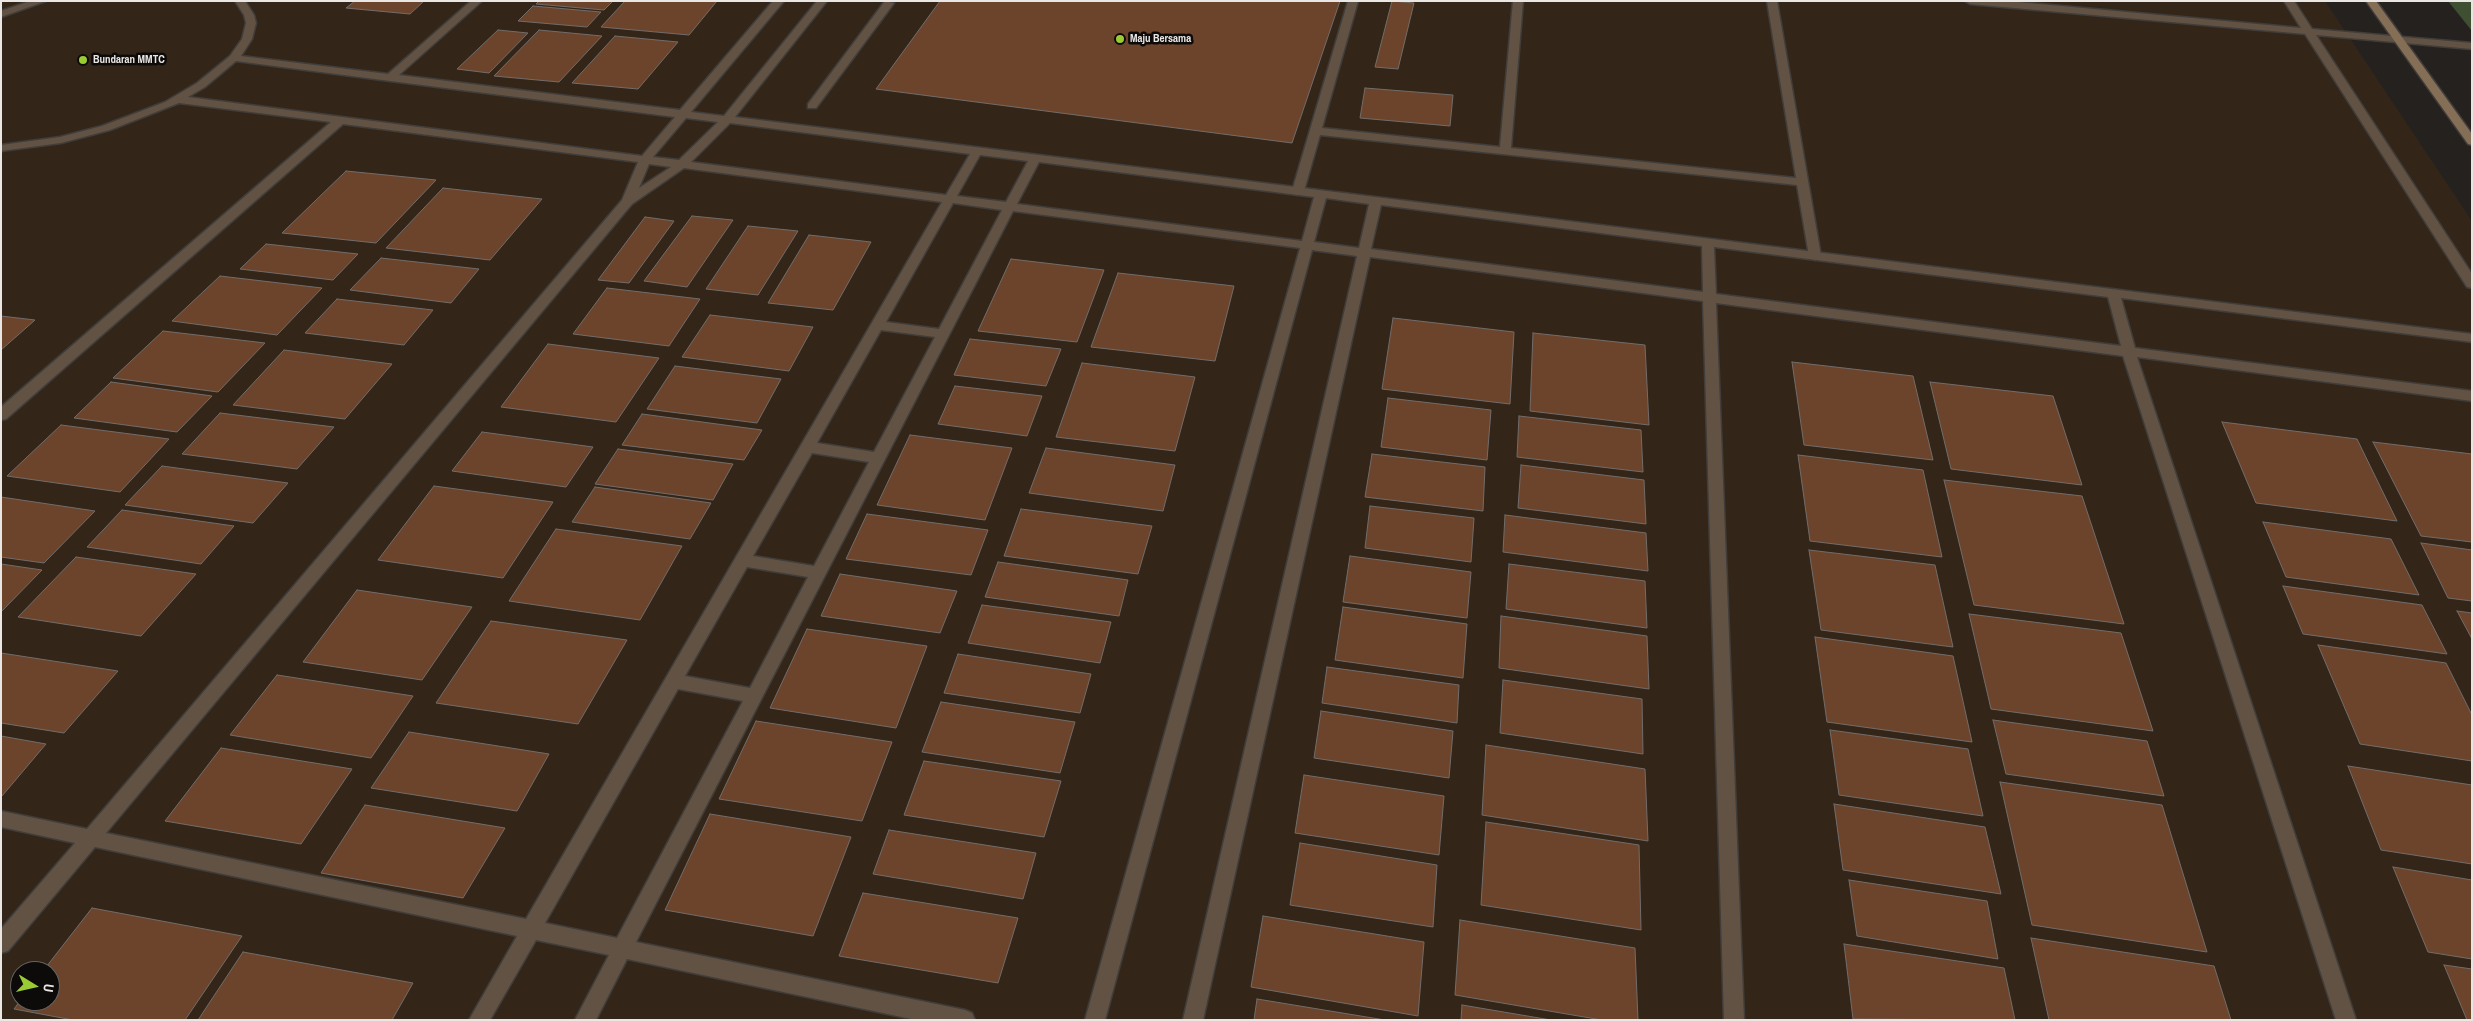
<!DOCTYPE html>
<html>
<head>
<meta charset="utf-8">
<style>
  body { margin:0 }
  #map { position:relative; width:2473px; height:1021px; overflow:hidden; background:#25211e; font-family:"Archivo Narrow",sans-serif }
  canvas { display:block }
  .frame { position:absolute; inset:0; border:2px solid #e9e6e4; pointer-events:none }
  .north { position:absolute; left:10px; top:961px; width:50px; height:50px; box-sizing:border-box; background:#0d0b0a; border:1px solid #656361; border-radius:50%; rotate:99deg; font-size:14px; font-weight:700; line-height:20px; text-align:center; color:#e9e6e4 }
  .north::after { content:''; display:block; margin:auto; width:18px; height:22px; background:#9bcb33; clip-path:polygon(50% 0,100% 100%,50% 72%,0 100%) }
</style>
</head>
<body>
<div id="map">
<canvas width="2473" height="1021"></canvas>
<div class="frame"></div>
<div class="north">U</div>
</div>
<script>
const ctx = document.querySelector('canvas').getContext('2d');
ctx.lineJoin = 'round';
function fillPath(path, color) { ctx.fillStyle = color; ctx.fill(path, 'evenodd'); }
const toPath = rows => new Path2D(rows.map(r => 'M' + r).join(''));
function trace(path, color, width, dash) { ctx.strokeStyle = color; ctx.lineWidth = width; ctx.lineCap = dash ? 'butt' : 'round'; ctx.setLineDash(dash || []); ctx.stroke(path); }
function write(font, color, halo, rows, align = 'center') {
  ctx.font = font + ' "Archivo Narrow",sans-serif'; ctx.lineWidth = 5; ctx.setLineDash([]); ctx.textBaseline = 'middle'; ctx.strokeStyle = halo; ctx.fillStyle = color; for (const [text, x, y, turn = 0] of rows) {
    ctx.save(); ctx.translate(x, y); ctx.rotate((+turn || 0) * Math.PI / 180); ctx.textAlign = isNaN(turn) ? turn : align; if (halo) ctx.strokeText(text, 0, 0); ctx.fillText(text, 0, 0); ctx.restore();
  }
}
fillPath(toPath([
  [1,1,2325,1,2472,221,2472,1020,1,1020],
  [20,971,50,971,50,1001,20,1001]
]), '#332619');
fillPath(toPath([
  [2448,1,2472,1,2472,31]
]), '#3f5032');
const building = toPath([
  [355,1,424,1,410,14,346,8,355,1],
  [539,1,613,1,604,10,536,4,539,1],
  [625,1,717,1,689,35,601,27,625,1],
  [940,1,1340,1,1292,143,876,89,940,1],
  [1392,1,1414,3,1398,69,1375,67,1392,1],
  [533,6,601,12,587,27,518,21,533,6],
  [498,30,528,33,489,73,457,69,498,30],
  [539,30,602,36,559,82,494,76,539,30],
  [615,36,678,42,638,89,572,83,615,36],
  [1365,88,1453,95,1450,126,1360,118,1365,88],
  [346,171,436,180,376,243,282,233,346,171],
  [443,188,542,199,490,260,386,248,443,188],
  [692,216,733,220,687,287,644,281,692,216],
  [645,217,674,221,629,283,598,280,645,217],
  [748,226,798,231,758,295,706,289,748,226],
  [809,235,871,242,833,310,768,303,809,235],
  [266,244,358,254,333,280,240,269,266,244],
  [381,258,479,269,451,303,350,290,381,258],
  [1011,259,1104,270,1077,342,978,331,1011,259],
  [1118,273,1234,286,1215,361,1091,347,1118,273],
  [220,276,322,288,277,335,172,321,220,276],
  [607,288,700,299,669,346,573,334,607,288],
  [337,299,433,310,404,345,305,333,337,299],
  [710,315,813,327,789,371,682,357,710,315],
  [1,316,35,320,1,350,1,316],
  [1393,318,1514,332,1510,404,1382,389,1393,318],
  [163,331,265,343,218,392,113,378,163,331],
  [1533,333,1645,345,1649,425,1530,411,1533,333],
  [970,339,1061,349,1046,386,954,375,970,339],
  [548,344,659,358,616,422,501,407,548,344],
  [284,350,392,364,345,419,233,405,284,350],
  [1792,362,1913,376,1933,460,1804,445,1792,362],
  [1082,363,1195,377,1175,451,1056,437,1082,363],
  [675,366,781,379,757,423,647,409,675,366],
  [111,382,212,396,177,432,74,418,111,382],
  [1930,382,2053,396,2082,485,1951,469,1930,382],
  [955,386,1042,396,1027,436,938,424,955,386],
  [1388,398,1491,410,1487,460,1381,447,1388,398],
  [220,413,334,427,297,469,182,454,220,413],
  [642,414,762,430,744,460,622,445,642,414],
  [1519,416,1641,430,1643,472,1517,457,1519,416],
  [2222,422,2357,439,2397,521,2256,503,2222,422],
  [61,425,169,439,120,492,7,476,61,425],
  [482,432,593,447,566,487,452,471,482,432],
  [910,435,1012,448,985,520,877,505,910,435],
  [2373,442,2472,454,2472,542,2421,536,2373,442],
  [1046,448,1175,465,1163,511,1029,493,1046,448],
  [618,449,733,464,713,500,595,484,618,449],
  [1372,454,1485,467,1483,511,1365,497,1372,454],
  [1798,455,1923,470,1942,557,1810,541,1798,455],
  [1521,465,1644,480,1646,524,1518,508,1521,465],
  [162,466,288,483,253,523,125,505,162,466],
  [1944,480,2082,496,2124,624,1974,605,1944,480],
  [434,486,553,502,503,578,378,560,434,486],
  [595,487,711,503,690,539,572,522,595,487],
  [1,497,95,511,44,563,1,557,1,497],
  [1370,506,1474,518,1471,562,1365,548,1370,506],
  [1021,509,1152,526,1138,574,1004,556,1021,509],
  [122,510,234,526,201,564,87,547,122,510],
  [867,514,988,530,971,575,846,559,867,514],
  [1505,515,1646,533,1648,571,1503,552,1505,515],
  [2263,522,2391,539,2419,595,2286,577,2263,522],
  [556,529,682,546,640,620,509,601,556,529],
  [2421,543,2472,550,2472,601,2448,598,2421,543],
  [1809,550,1935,565,1953,647,1821,630,1809,550],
  [1350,556,1471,572,1467,618,1343,602,1350,556],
  [76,557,196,574,141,636,18,617,76,557],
  [998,562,1128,580,1119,616,985,597,998,562],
  [1,564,42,570,1,612,1,564],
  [1509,564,1645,581,1647,628,1506,609,1509,564],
  [840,574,957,591,940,633,821,616,840,574],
  [2283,586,2422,605,2447,654,2303,634,2283,586],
  [357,590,472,607,422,680,303,662,357,590],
  [982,605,1111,622,1100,663,968,643,982,605],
  [1343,607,1467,624,1463,678,1335,660,1343,607],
  [2457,611,2472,613,2472,639,2457,611],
  [1969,614,2121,633,2153,731,1991,709,1969,614],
  [1501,616,1647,636,1649,689,1499,668,1501,616],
  [491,621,627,640,578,724,436,703,491,621],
  [807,629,927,646,896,728,770,708,807,629],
  [1815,637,1953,656,1972,742,1827,722,1815,637],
  [2318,645,2446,663,2472,715,2472,761,2360,744,2318,645],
  [1,653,118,671,64,733,1,723,1,653],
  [958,654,1091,674,1080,713,944,693,958,654],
  [1327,667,1459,685,1457,723,1322,703,1327,667],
  [277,675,413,696,371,758,230,735,277,675],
  [1503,680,1642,699,1643,754,1500,733,1503,680],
  [941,702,1075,722,1060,773,922,752,941,702],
  [1321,711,1453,731,1449,778,1314,758,1321,711],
  [1993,720,2147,741,2164,796,2006,774,1993,720],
  [756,721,892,742,862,821,719,799,756,721],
  [1830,730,1968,749,1983,816,1839,795,1830,730],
  [409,732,549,754,517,811,371,788,409,732],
  [1,736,46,744,2,796,1,796,1,736],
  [1486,745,1645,769,1648,841,1482,815,1486,745],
  [221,748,352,769,301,844,165,821,221,748],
  [924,761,1061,781,1044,837,904,815,924,761],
  [2348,766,2472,785,2472,864,2381,850,2348,766],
  [1304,775,1444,796,1439,855,1295,833,1304,775],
  [2000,782,2162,805,2207,952,2032,925,2000,782],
  [1834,804,1985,827,2001,894,1843,870,1834,804],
  [365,805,505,828,463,898,321,873,365,805],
  [710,814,851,837,813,936,665,910,710,814],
  [1486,822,1639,845,1641,930,1481,905,1486,822],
  [889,830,1036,853,1023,899,873,874,889,830],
  [1300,843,1437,865,1433,927,1290,905,1300,843],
  [2393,867,2472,880,2472,959,2428,952,2393,867],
  [1849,880,1987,901,1998,959,1857,936,1849,880],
  [863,893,1018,918,998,983,839,956,863,893],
  [92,908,242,936,185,1020,73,1020,14,1009,20,1001,50,1001,50,971,43,971,92,908],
  [1263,916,1424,942,1418,1016,1251,987,1263,916],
  [1460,920,1635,948,1638,1020,1602,1020,1455,995,1460,920],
  [2031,938,2214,966,2231,1020,2049,1020,2031,938],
  [1844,944,2004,968,2015,1020,1853,1019,1844,944],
  [243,952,413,983,392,1020,198,1020,243,952],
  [2444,965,2472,969,2472,1020,2467,1020,2444,965],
  [1257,999,1385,1020,1254,1020,1257,999],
  [1462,1005,1551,1020,1461,1020,1462,1005]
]);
fillPath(building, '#6c442c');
trace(building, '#726c6a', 1);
const lane = toPath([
  [885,1,894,3,816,108,808,108,808,104,885,1],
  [1348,1,1358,1,1322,128,1500,147,1513,1,1523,1,1511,148,1796,178,1767,1,1777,1,1821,256,1815,260,1809,256,1797,185,1320,135,1304,191,1298,195,1294,194,1292,191,1348,1],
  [1965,1,2007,1,2301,28,2284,1,2294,1,2312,29,2472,43,2472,49,2316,35,2472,274,2472,288,2467,287,2305,34,1970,4,1965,1]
]);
const street = toPath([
  [30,1,46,1,1,17,1,11,30,1],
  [235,1,245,1,254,15,256,23,252,39,241,56,388,74,471,1,482,1,399,75,680,110,773,1,784,1,691,112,724,116,817,1,827,1,735,117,2472,334,2472,342,2121,298,2135,348,2472,391,2472,401,2137,357,2356,1020,2336,1020,2123,356,1716,303,1744,1020,1724,1020,1703,301,1370,257,1203,1020,1183,1020,1357,256,1312,250,1105,1020,1085,1020,1300,248,1013,211,636,942,965,1010,972,1013,975,1020,916,1020,627,959,596,1020,575,1020,609,955,536,940,490,1020,469,1020,517,936,95,847,8,951,1,953,1,929,75,843,1,827,1,811,87,829,622,200,638,162,343,124,6,419,1,420,1,407,331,122,179,103,110,130,61,143,1,151,1,145,60,137,102,126,165,102,197,83,230,56,242,39,246,23,244,15,235,1],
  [236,61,390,81,675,117,642,156,188,97,205,87,236,61],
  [686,118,718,122,679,160,653,157,686,118],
  [730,123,970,154,946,195,691,162,730,123],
  [980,155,1028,161,1006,202,957,196,980,155],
  [1039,162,1314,197,1302,241,1017,204,1039,162],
  [649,164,671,167,639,188,649,164],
  [684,168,942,202,526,919,106,833,632,204,684,168],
  [1326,198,1369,204,1359,248,1314,242,1326,198],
  [953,203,1002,210,939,329,886,322,953,203],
  [1381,205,1702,246,1703,292,1371,249,1381,205],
  [1714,247,2108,297,2121,346,1716,294,1714,247],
  [881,330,935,337,874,452,817,443,881,330],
  [812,453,869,462,814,566,753,556,812,453],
  [747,567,808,577,750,688,685,676,747,567],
  [678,689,743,701,617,938,545,923,678,689]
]);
const secondary = toPath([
  [2366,1,2376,1,2472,134,2472,145,2468,144,2366,1]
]);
trace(lane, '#403d3a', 3);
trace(street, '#403d3a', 3);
trace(secondary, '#403d3a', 3);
fillPath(lane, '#615244');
fillPath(street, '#615244');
fillPath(secondary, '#856e56');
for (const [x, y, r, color] of [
  [1120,39,5,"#9bcb33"],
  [83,60,5,"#9bcb33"]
]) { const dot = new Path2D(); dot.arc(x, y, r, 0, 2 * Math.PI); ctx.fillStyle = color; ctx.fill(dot); trace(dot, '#0d0b0a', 2); }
write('bold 11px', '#e9e6e4', '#0d0b0a', [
  ["Maju Bersama",1130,39],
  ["Bundaran MMTC",93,60]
], 'left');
</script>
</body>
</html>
